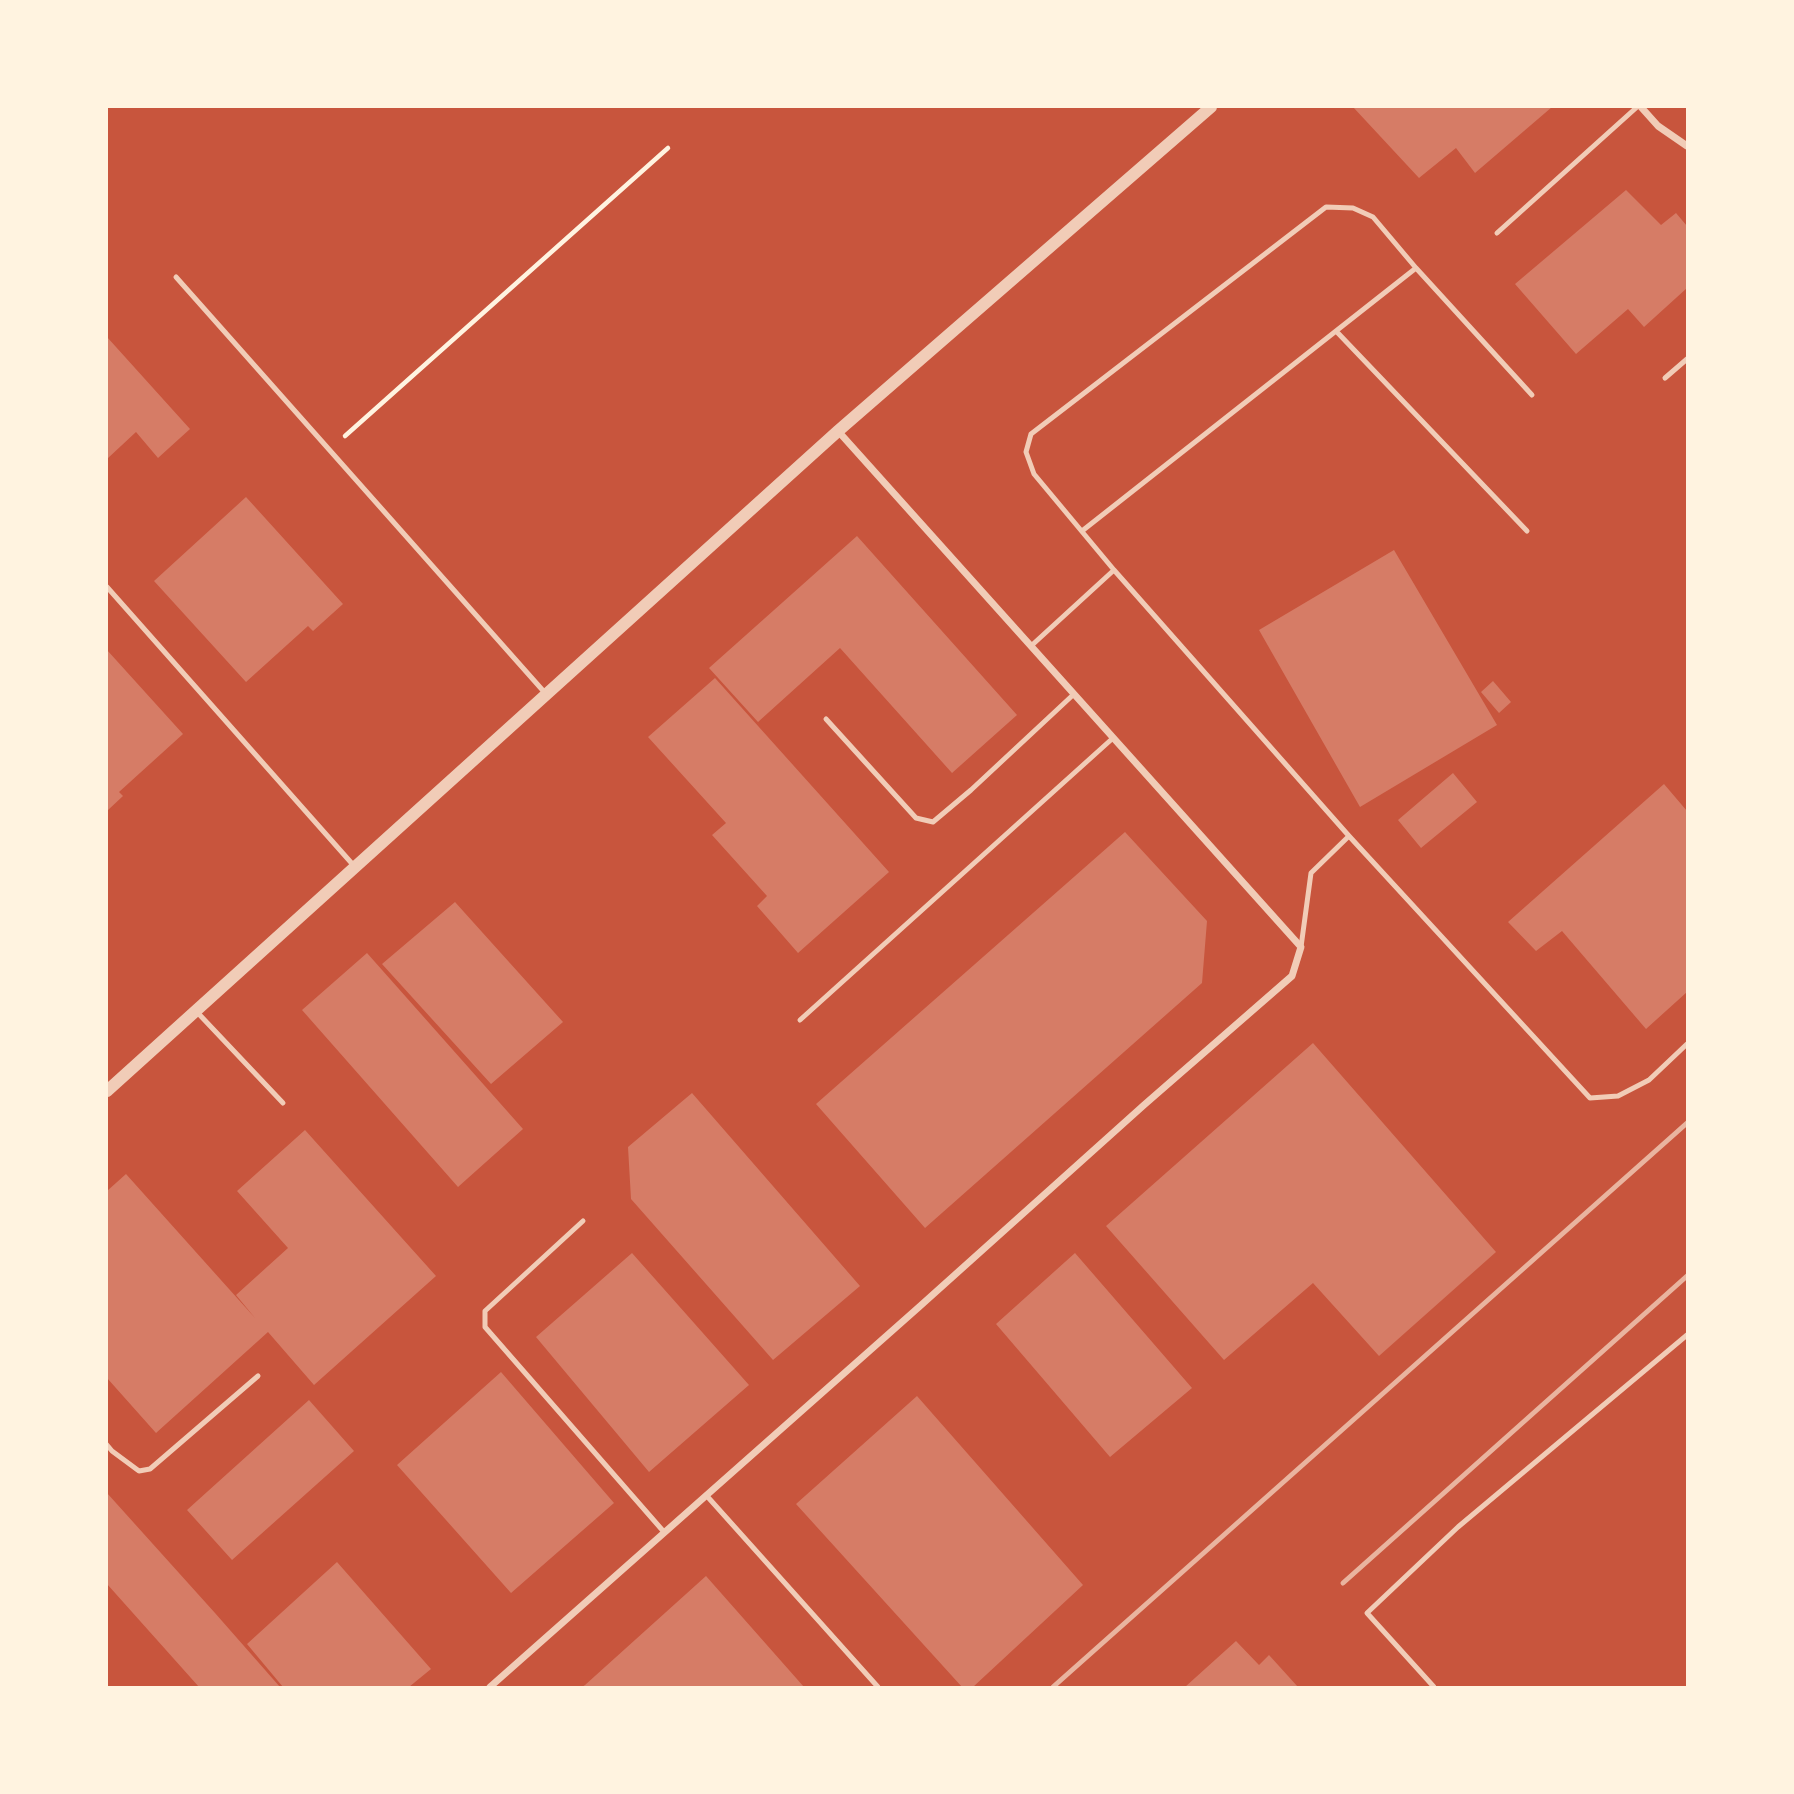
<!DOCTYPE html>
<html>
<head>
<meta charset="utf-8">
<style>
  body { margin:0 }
  #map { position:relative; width:1794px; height:1794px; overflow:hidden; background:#c8553d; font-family:Lato,sans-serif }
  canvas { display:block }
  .frame { position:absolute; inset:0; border:108px solid #fff3e0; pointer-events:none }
</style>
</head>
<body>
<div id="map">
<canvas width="1794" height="1794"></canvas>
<div class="frame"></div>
</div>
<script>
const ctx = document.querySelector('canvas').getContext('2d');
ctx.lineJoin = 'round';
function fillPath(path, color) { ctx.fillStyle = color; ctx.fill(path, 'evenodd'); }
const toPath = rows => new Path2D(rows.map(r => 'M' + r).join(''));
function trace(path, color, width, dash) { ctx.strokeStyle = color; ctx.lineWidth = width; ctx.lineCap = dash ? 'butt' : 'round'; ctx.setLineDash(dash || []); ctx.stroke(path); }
fillPath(toPath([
  [1353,107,1552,107,1475,173,1456,148,1419,178],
  [1626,190,1661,225,1676,213,1687,226,1687,288,1644,327,1628,309,1576,354,1515,284],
  [107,337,190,429,158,458,136,432,107,459],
  [246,497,343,604,313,631,308,626,246,682,154,581],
  [857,536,1017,715,952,773,840,648,758,722,709,668],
  [1394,550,1497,725,1360,807,1259,630],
  [107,650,183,734,119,792,123,796,107,811],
  [715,678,889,872,798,953,757,906,767,896,712,835,726,823,648,737],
  [1493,681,1511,702,1499,713,1481,692],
  [1453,773,1477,802,1421,848,1398,820],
  [1664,784,1687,811,1687,992,1646,1029,1562,931,1536,951,1508,922],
  [1125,832,1207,921,1202,983,925,1228,816,1104],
  [455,902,563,1022,491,1084,382,964],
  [367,953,523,1129,458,1187,302,1010],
  [1313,1043,1496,1252,1379,1356,1313,1283,1224,1360,1106,1226],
  [692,1093,860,1286,773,1360,631,1199,628,1147],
  [305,1130,436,1276,314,1385,268,1332,156,1433,107,1378,107,1191,126,1174,255,1318,236,1295,288,1248,237,1191],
  [632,1253,749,1385,649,1472,536,1337],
  [1075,1253,1192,1388,1110,1457,996,1324],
  [501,1372,614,1503,511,1593,397,1465],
  [917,1396,1083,1585,973,1687,962,1687,796,1504],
  [309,1400,354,1451,232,1560,187,1510],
  [107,1493,215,1613,280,1687,199,1687,107,1584],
  [337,1562,431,1669,409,1687,283,1687,247,1644],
  [706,1576,804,1687,582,1687,585,1685],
  [1236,1641,1259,1665,1269,1655,1298,1687,1185,1687]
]), '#d67c66');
trace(toPath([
  [345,436,668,148]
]), '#fff3e0', 4.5);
trace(toPath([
  [1497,233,1637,107],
  [1416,268,1532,395],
  [176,277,546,694],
  [1336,331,1527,531],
  [1665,378,1687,359],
  [1114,570,1349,836,1590,1098,1618,1096,1649,1080,1687,1044],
  [107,587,355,867],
  [1031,646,1114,570,1034,474,1026,452,1031,434,1326,207,1353,208,1373,217,1416,268,1082,531],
  [826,719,916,818,933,822,971,790,1074,694],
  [1301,947,1311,873,1349,836],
  [196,1011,283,1103],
  [800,1020,1113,738],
  [583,1221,485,1311,485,1327,664,1532],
  [107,1445,112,1451,139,1471,150,1469,258,1376],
  [706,1495,878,1687],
  [1434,1687,1367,1613,1458,1527,1687,1335]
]), '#f1ccb7', 5);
trace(toPath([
  [1641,107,1658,126,1687,146],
  [490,1687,919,1307,1144,1105,1292,976,1301,947,838,431]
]), '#f1ccb7', 7);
trace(toPath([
  [107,1091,838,431,1211,107]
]), '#f1ccb7', 12);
trace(toPath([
  [1343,1583,1687,1276],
  [1053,1687,1687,1123]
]), '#e9b49f', 5);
</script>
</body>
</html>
